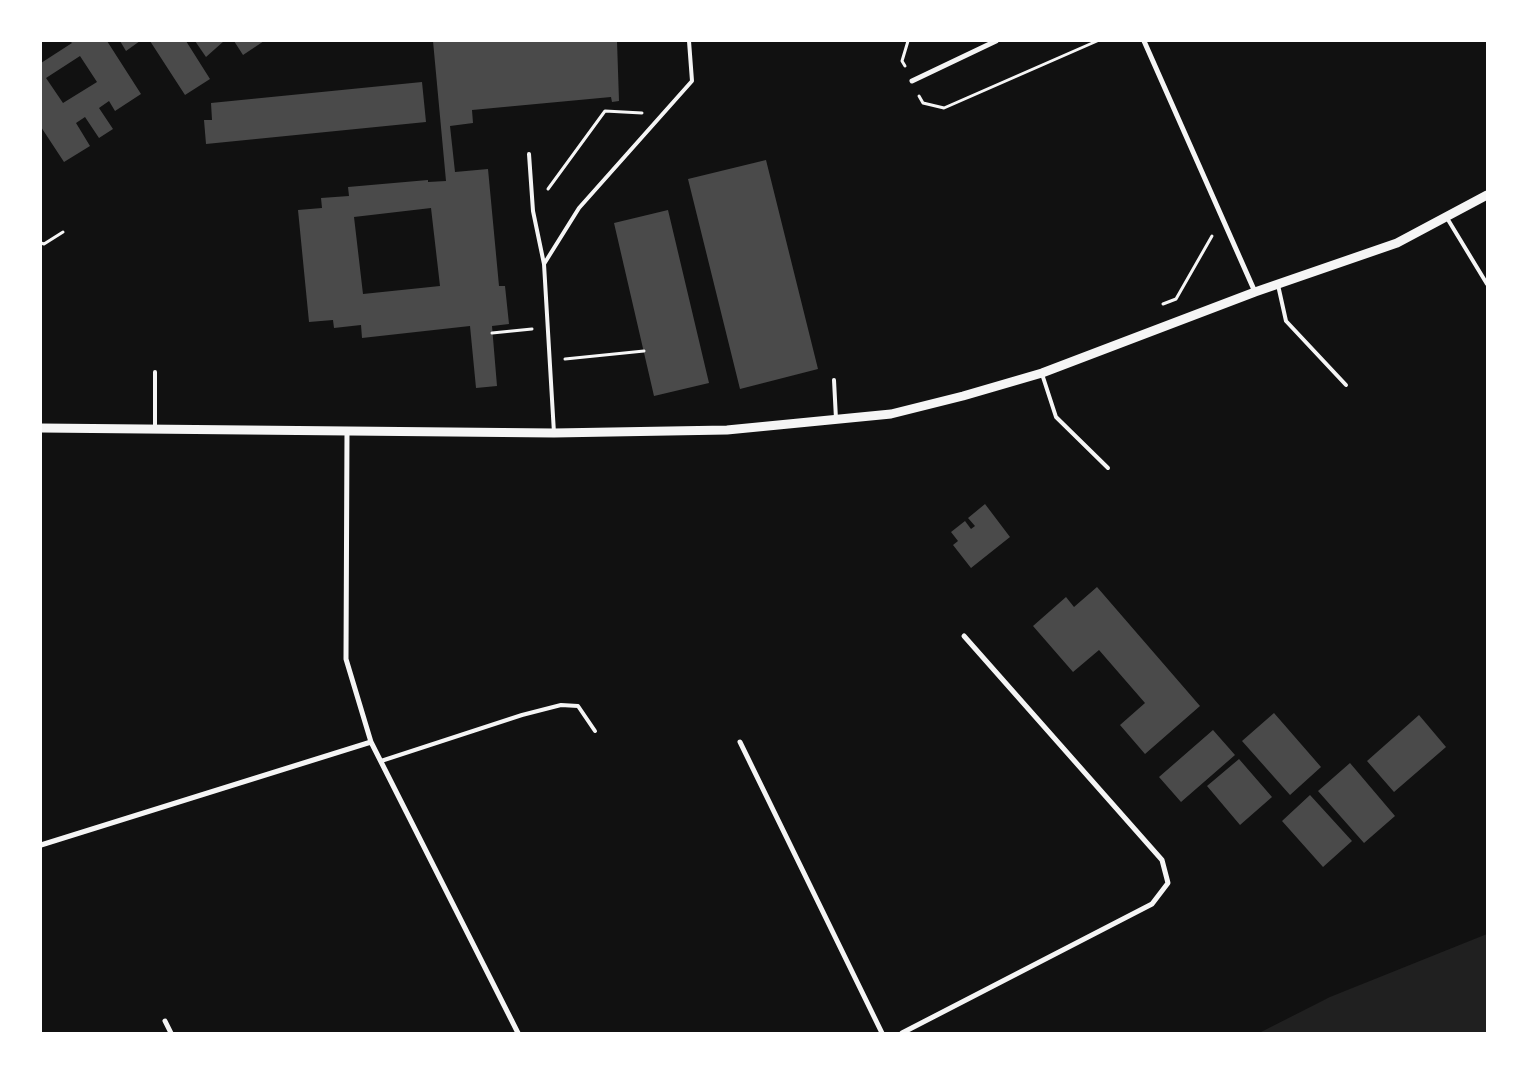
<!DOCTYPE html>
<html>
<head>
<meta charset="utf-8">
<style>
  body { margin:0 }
  #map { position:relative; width:1528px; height:1074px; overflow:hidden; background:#111; font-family:"PT Sans",sans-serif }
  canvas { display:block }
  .frame { position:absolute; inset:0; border:42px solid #fff; pointer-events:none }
</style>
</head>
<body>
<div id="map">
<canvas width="1528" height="1074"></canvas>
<div class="frame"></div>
</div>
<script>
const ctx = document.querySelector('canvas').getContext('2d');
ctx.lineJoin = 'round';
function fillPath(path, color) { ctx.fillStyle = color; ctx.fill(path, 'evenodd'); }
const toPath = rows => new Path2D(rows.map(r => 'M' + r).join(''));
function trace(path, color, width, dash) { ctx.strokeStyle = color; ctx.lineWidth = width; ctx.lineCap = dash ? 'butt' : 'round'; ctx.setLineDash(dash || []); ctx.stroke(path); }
fillPath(toPath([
  [1487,934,1487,1033,1259,1033,1330,997]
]), '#202020');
fillPath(toPath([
  [70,41,107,41,141,94,115,111,109,101,99,108,113,129,99,138,85,117,76,123,90,146,64,162,41,127,41,63,72,43],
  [80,56,97,82,63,103,46,78],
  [120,41,140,41,126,51],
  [150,41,186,41,210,79,185,95],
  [195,41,224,41,206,57],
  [234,41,264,41,243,55],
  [433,41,617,41,619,101,612,102,611,97,472,110,473,123,450,126,455,172,488,169,499,286,505,286,509,324,492,326,497,386,476,388,470,326,362,338,361,325,334,328,333,320,309,322,298,210,322,208,321,198,349,196,348,187,428,180,428,182,446,181],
  [431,208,440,286,363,294,354,217],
  [422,82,426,122,206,144,204,120,212,120,211,103],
  [766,160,818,369,740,389,688,179],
  [668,210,709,383,654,396,614,223],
  [985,504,1010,537,971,568,953,545,958,541,951,532,965,521,971,529,975,526,968,518],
  [1097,587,1200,706,1145,754,1120,725,1145,703,1099,650,1073,672,1033,626,1066,597,1074,607],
  [1274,713,1321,767,1290,795,1242,741],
  [1419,715,1446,747,1394,792,1367,761],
  [1213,730,1235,755,1181,802,1159,777],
  [1239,759,1272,797,1240,825,1207,786],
  [1350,763,1395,816,1364,843,1318,791],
  [1310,795,1352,841,1323,867,1282,821]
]), '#4a4a4a');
trace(toPath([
  [905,66,902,61,908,41],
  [919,96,923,103,944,108,1097,41],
  [548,189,605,111,642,113],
  [41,243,44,244,63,232],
  [1163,304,1176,299,1212,236],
  [492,333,532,329],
  [565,359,644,351]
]), '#f5f5f5', 3);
trace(toPath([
  [529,154,533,211,544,264],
  [1447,218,1487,284],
  [1278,285,1286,321,1346,385],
  [1042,374,1056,417,1108,468],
  [834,380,836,419],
  [155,428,155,372],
  [554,433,544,264,579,208,692,81,689,41],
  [381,761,522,715,561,705,578,706,595,731]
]), '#f5f5f5', 4);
trace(toPath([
  [1144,41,1255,292],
  [912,81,996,41],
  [347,431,346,659,371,742,518,1033],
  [740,742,882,1033],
  [41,845,371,742],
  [165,1021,171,1033],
  [902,1033,1152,904,1168,883,1162,860,964,636]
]), '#f5f5f5', 5);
trace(toPath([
  [41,428,554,433,727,430,891,414,963,396,1042,373,1255,292,1397,243,1487,195]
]), '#f5f5f5', 9);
</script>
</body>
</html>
